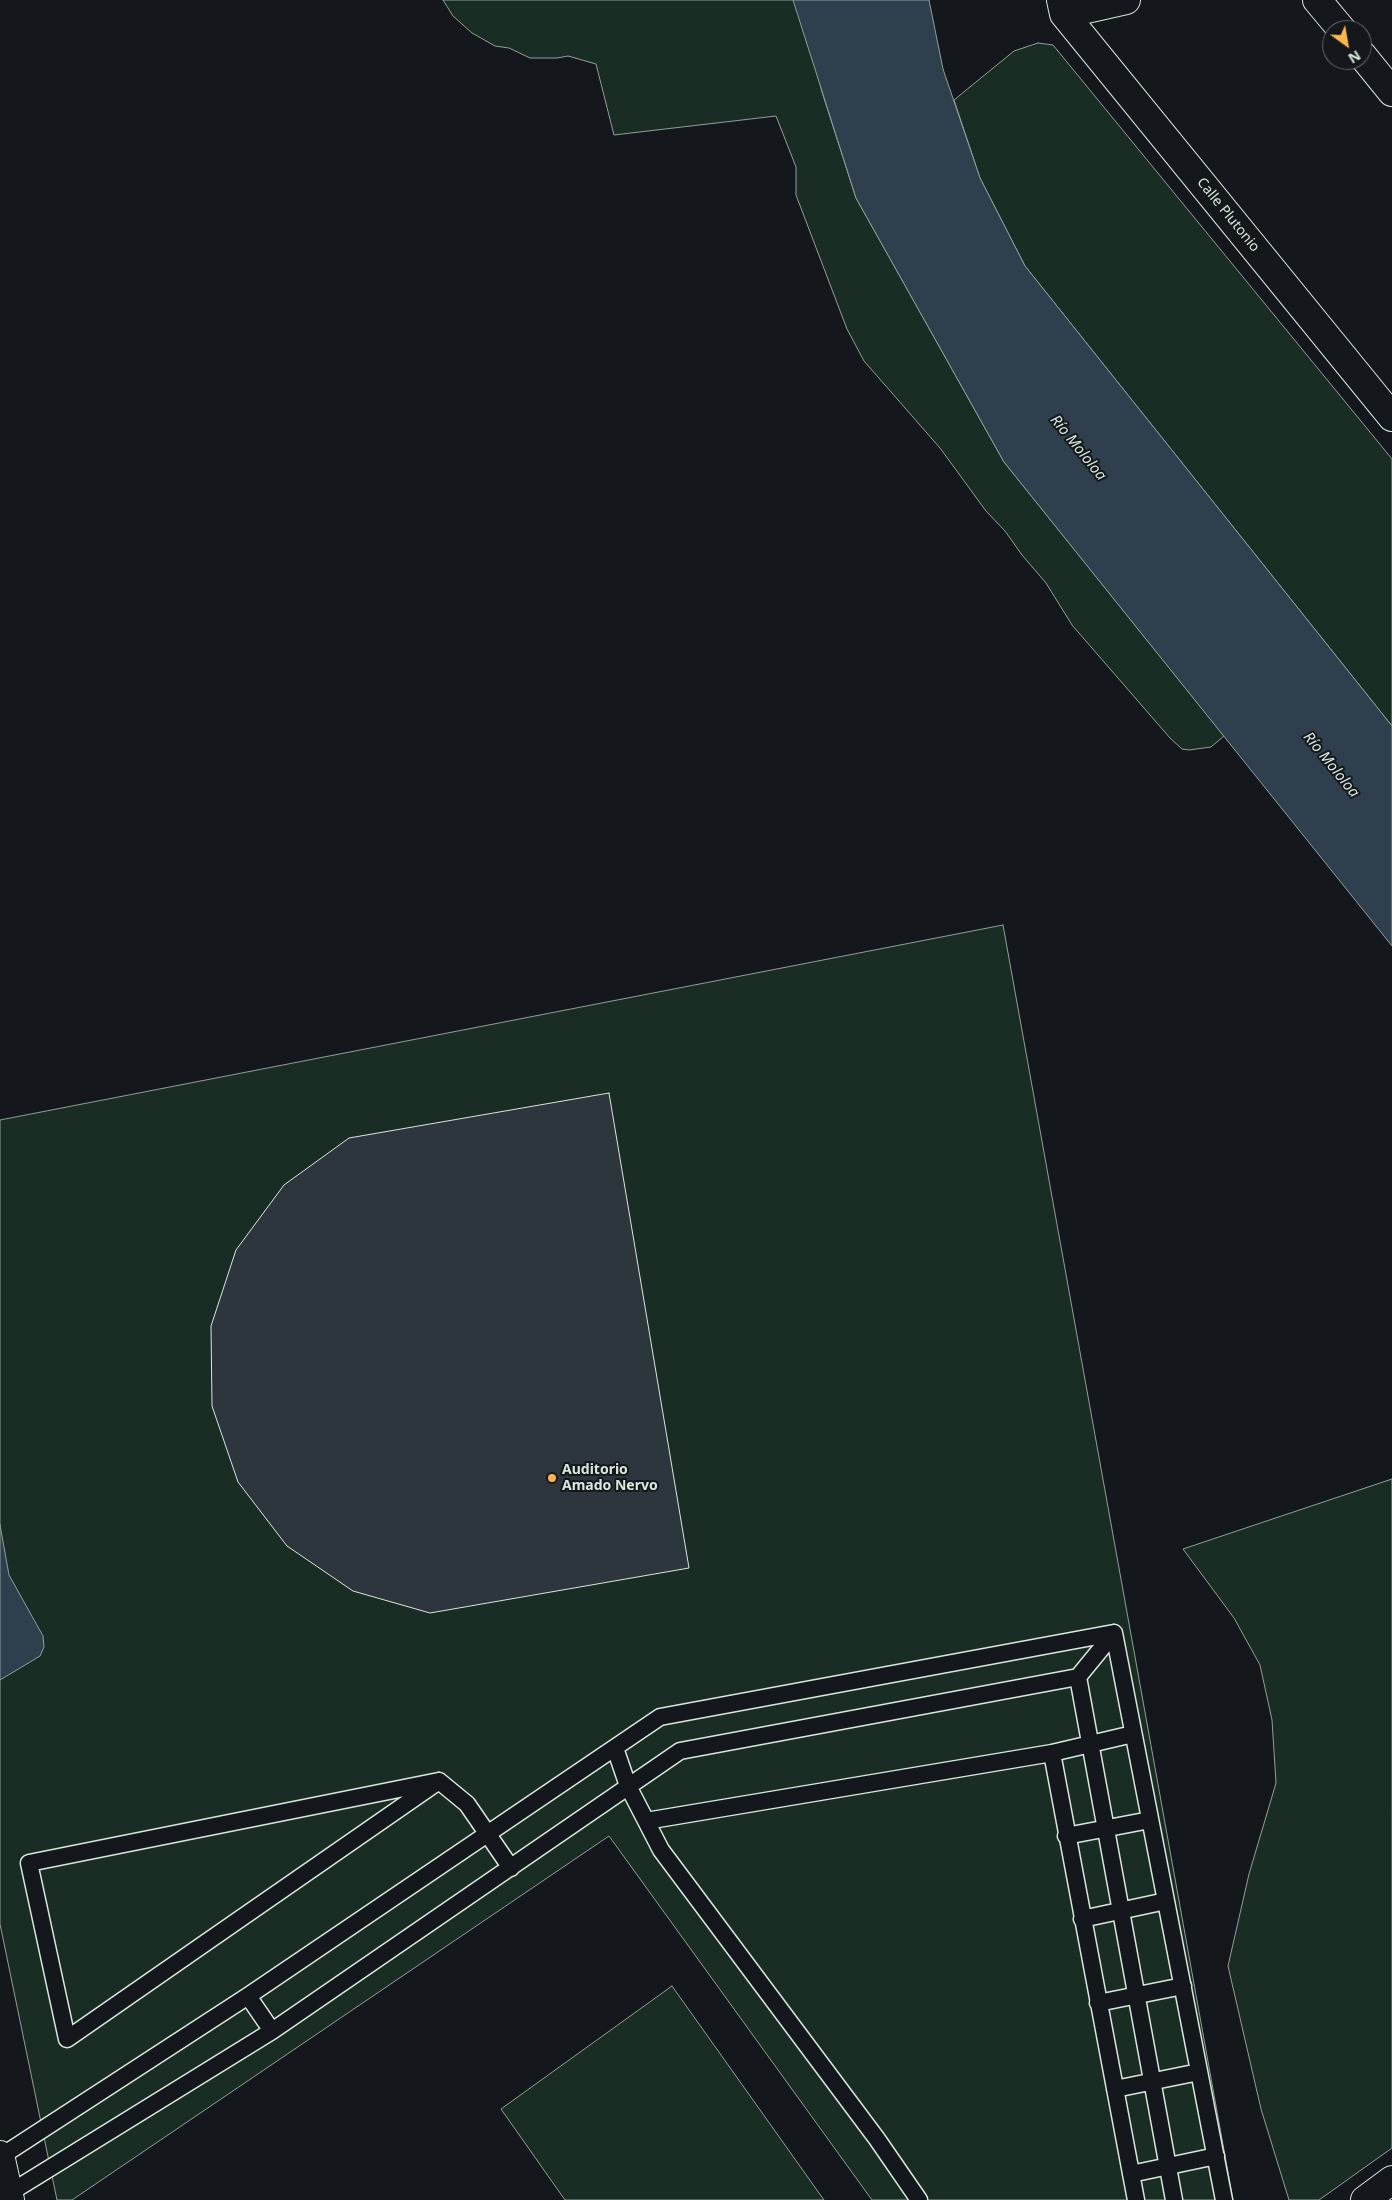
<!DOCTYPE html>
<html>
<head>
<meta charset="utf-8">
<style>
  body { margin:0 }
  #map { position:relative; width:1392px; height:2200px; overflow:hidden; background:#14181c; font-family:"Noto Sans",sans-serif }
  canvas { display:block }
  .north { position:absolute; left:1322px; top:20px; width:50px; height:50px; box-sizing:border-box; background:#14181c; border:1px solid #626a69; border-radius:50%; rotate:148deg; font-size:14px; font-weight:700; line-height:20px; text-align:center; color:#d8e6dc }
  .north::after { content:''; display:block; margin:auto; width:18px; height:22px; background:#ffb74d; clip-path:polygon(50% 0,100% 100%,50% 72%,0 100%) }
</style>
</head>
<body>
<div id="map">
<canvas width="1392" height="2200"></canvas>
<div class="north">N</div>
</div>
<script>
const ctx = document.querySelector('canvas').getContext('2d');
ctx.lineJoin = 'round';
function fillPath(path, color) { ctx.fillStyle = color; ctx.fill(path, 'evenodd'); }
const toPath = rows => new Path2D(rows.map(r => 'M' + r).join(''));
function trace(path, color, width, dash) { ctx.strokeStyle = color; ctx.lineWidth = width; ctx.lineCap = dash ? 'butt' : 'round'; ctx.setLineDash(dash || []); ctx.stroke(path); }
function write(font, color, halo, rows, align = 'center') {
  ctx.font = font + ' "Noto Sans",sans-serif'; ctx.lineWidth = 4; ctx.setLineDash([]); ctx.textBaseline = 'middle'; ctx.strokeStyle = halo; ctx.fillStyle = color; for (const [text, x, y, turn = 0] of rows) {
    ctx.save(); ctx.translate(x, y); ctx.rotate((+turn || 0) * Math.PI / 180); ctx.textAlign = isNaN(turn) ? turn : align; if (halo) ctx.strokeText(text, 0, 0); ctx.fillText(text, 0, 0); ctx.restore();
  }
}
const green = toPath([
  [443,0,800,0,822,92,856,198,1004,462,1224,736,1211,747,1189,750,1182,749,1170,738,1072,625,1046,583,1022,555,1005,531,986,511,940,448,864,361,847,329,796,195,796,167,776,116,614,135,596,64,568,56,557,58,530,58,509,48,495,46,472,33,453,16,443,0],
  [1038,43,1053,45,1392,459,1392,726,1025,266,980,178,954,100,1014,51,1038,43],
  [1003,925,1233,2200,872,2200,609,1836,72,2200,57,2200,0,1924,0,1120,1003,925],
  [1392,1479,1392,2148,1319,2200,1289,2200,1261,2109,1228,1966,1249,1874,1276,1783,1272,1720,1260,1665,1234,1618,1183,1549,1392,1479],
  [672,1986,824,2200,565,2200,501,2109,672,1986]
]);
fillPath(green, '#1a2d24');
trace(green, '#939e99', 1);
const water = toPath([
  [793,0,929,0,943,69,980,178,1025,266,1392,726,1392,946,1004,462,856,198,793,0],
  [0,1525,9,1575,43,1636,44,1647,40,1656,0,1680,0,1525]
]);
fillPath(water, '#2f3f4d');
trace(water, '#939e99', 1);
const building = toPath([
  [609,1093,689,1568,430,1613,353,1591,287,1546,238,1482,212,1406,211,1326,236,1250,284,1185,349,1138,609,1093]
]);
fillPath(building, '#2c363c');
trace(building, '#d8e6dc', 1);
const service = toPath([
  [1078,1677,1114,1633],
  [615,1748,628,1786,661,1850,877,2139,919,2200],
  [1052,1753,1133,1734],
  [439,1781,237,1921,67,2039,29,1863,439,1781],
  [439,1781,467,1804,511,1868],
  [646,1821,1052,1753,1136,2200],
  [1066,1836,1150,1820],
  [1082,1919,1166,1901],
  [248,1996,272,2031],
  [1098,2003,1183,1986],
  [1115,2089,1199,2072],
  [0,2157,248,1996,660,1717,1114,1633,1224,2200],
  [1131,2174,1216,2156],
  [3,2197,272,2031,680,1751,1078,1677,1174,2200]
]);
const minor = toPath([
  [1061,0,1064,14,1392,417],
  [1317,0,1342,30],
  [1064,14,1126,0],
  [1362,55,1392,92],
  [1365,2200,1392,2180]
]);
const primary = toPath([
  [0,2155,10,2200]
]);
trace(service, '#d8e6dc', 19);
trace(minor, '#d8e6dc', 30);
trace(primary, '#d8e6dc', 30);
trace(service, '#14181c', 16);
trace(minor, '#14181c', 28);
trace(primary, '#14181c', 28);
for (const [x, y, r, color] of [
  [552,1478,5,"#ffb74d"]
]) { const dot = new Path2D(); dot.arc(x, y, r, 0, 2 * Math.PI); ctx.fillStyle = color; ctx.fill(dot); trace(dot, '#14181c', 2); }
write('14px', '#d8e6dc', '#14181c', [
  ["Calle Plutonio",1228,215,51]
]);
write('bold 14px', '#d8e6dc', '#14181c', [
  ["Auditorio",562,1470],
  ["Amado Nervo",562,1486]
], 'left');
write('italic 15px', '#d8e6dc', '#14181c', [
  ["Río Mololoa",1078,448,51],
  ["Río Mololoa",1331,765,51]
]);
</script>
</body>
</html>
